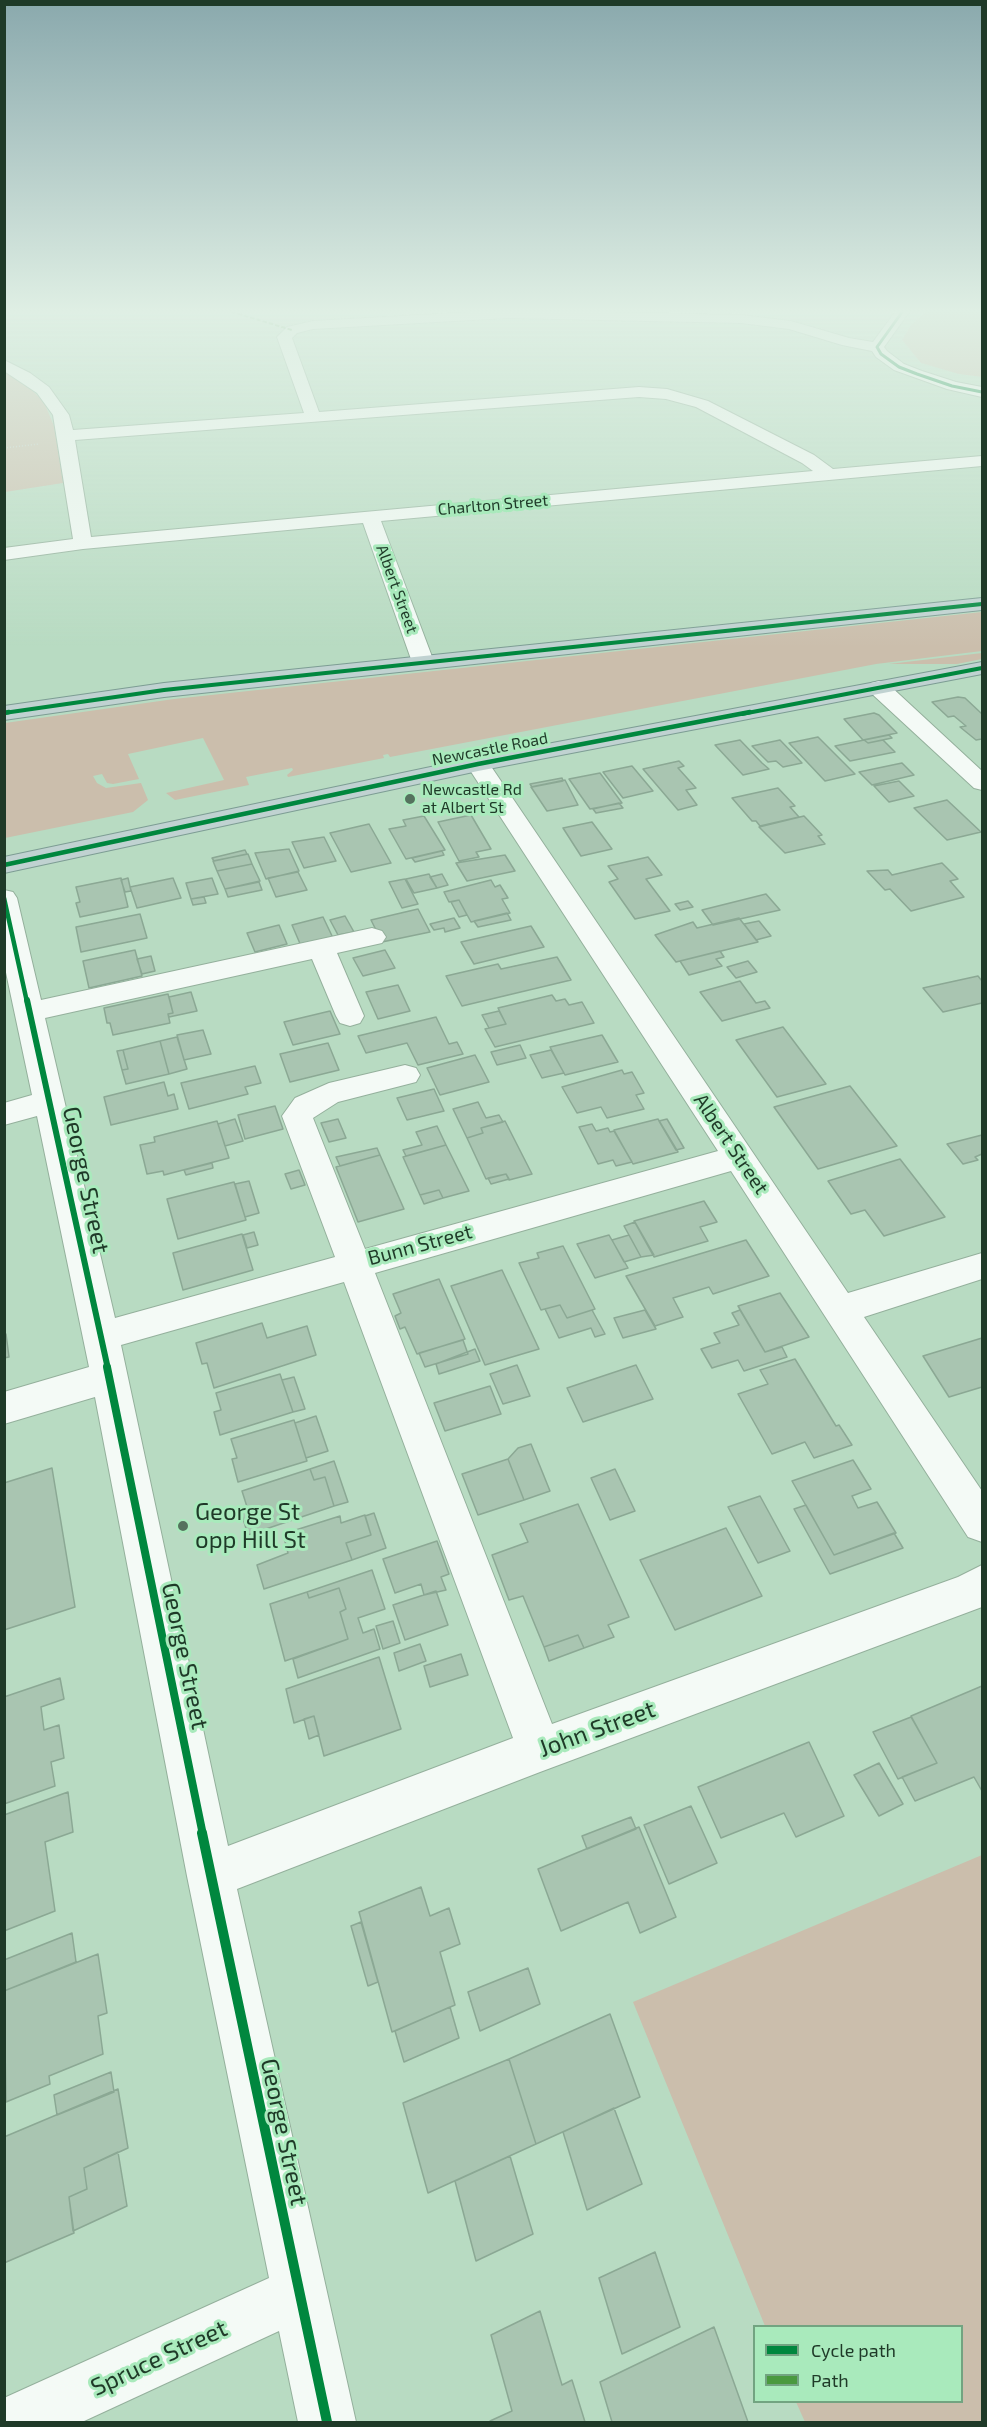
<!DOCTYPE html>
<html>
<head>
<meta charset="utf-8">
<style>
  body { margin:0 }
  #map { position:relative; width:987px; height:2427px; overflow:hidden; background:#b8dbc2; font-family:"Exo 2",sans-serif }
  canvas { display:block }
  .frame { position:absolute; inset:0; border:6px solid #1f3a28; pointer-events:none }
  .legend { position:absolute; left:753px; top:2325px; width:210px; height:78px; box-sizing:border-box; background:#a9eabc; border:2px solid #72a481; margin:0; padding:8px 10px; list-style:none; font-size:18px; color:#1f3a28 }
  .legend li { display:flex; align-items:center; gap:12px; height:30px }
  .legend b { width:30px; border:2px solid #72a481 }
</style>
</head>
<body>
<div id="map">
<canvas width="987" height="2427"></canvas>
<div class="frame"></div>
<ul class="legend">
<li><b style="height:8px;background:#00873e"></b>Cycle path</li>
<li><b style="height:8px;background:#4a993f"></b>Path</li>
</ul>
</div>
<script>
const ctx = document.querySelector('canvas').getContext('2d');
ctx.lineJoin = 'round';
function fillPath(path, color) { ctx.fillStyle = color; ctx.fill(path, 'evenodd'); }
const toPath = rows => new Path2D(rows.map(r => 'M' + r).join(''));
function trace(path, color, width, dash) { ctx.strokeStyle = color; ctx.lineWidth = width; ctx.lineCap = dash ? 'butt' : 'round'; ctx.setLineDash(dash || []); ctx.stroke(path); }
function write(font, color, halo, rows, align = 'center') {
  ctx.font = font + ' "Exo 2",sans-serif'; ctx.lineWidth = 6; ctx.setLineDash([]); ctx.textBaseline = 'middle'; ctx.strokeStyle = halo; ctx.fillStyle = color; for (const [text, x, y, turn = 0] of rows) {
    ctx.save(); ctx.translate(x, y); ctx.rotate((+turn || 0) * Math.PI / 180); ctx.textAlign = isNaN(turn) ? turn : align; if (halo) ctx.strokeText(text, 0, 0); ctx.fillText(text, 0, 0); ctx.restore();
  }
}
fillPath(toPath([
  [930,308,982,308,982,377,959,374,921,363,902,340,911,325],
  [4,370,31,389,44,402,54,426,63,483,5,492],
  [982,612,982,651,876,664,390,757,388,754,383,755,384,758,288,777,287,775,293,770,292,768,246,777,249,785,175,800,166,793,224,780,203,738,128,754,139,779,113,784,107,783,102,774,93,776,97,783,106,788,141,783,148,800,133,812,5,838,5,723,174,699],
  [982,653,982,659,957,664,889,664],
  [982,1855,982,2422,805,2422,796,2402,962,2402,962,2326,765,2326,633,2002]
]), '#cbbeac');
const building = toPath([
  [958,697,965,698,982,714,982,739,976,740,960,727,966,726,954,716,948,717,932,702,958,697],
  [874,713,879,715,897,733,863,740,844,719,874,713],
  [889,735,892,738,868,743,864,740,889,735],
  [818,737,855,774,825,781,789,743,818,737],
  [740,740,762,763,769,769,743,775,715,745,740,740],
  [780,740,802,763,783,767,776,761,768,762,752,746,780,740],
  [864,740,868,743,883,740,895,752,850,761,835,746,864,740],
  [679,761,684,766,678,768,696,788,686,790,697,805,678,810,643,769,679,761],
  [902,763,914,775,872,785,859,772,902,763],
  [632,766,653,791,623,798,603,772,632,766],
  [600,773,622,803,590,809,569,779,600,773],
  [562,778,563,781,532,787,530,784,562,778],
  [565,780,578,805,547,811,531,787,565,780],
  [899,781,914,796,889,802,874,786,899,781],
  [778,788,795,806,790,807,799,817,760,826,756,821,752,821,732,798,778,788],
  [947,800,981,832,947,840,914,808,947,800],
  [619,803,623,808,596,813,593,809,619,803],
  [471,815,491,849,476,852,479,857,459,861,438,822,471,815],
  [424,816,445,850,406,859,389,829,406,826,403,820,424,816],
  [804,816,822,835,818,836,825,844,785,853,759,827,804,816],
  [592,822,612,849,581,856,563,828,592,822],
  [369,824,391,863,351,872,330,833,369,824],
  [324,837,336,861,304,868,292,842,324,837],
  [289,849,299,871,266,879,255,853,289,849],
  [245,850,247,854,214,861,212,858,245,850],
  [442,851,444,855,415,862,412,858,442,851],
  [248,854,252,864,217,871,213,861,248,854],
  [505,855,515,871,467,881,456,863,505,855],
  [648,857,662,875,646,879,670,911,635,919,609,882,618,879,608,866,648,857],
  [942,863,958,879,950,881,964,897,911,911,890,889,885,890,867,871,888,870,892,875,942,863],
  [252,864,260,881,225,889,217,871,252,864],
  [298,872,307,890,276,897,268,878,298,872],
  [429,874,437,888,414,893,406,879,429,874],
  [442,874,448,885,437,888,430,877,442,874],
  [121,878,128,907,80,917,76,903,80,902,76,887,121,878],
  [128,878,131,891,125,892,121,880,128,878],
  [173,878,181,898,137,908,130,887,173,878],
  [212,878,218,894,191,899,186,883,212,878],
  [405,879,418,904,402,908,389,882,405,879],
  [491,880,495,887,500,885,508,898,502,899,510,913,471,922,459,900,449,902,444,892,491,880],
  [259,882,262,890,228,897,225,889,259,882],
  [766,894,780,910,713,925,702,910,766,894],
  [204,897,206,903,193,905,191,899,204,897],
  [459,900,467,915,459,917,451,902,459,900],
  [688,901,693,907,680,910,675,904,688,901],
  [418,909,430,932,382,942,371,920,418,909],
  [507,913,511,920,478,927,474,921,507,913],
  [140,914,147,938,81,952,76,927,140,914],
  [345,916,354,932,338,935,330,920,345,916],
  [323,917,333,938,301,946,292,925,323,917],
  [454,918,460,928,445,932,444,928,434,930,430,924,454,918],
  [739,918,758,942,676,962,655,935,693,922,697,928,739,918],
  [759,921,771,936,756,940,744,924,759,921],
  [279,925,287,944,255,952,247,933,279,925],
  [531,926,544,947,474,964,461,942,531,926],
  [135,950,142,976,89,988,83,961,135,950],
  [385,950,395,968,363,976,353,958,385,950],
  [720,951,724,957,716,959,722,966,689,975,680,961,720,951],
  [151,956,155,971,142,974,137,959,151,956],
  [557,957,571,980,462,1006,446,976,498,964,501,969,557,957],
  [748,961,757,972,736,978,727,967,748,961],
  [978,976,982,981,982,1003,943,1012,923,988,978,976],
  [740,981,756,1003,765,1001,770,1008,722,1021,700,992,740,981],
  [398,985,410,1011,378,1019,366,992,398,985],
  [191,992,197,1011,169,1017,168,1014,173,1013,169,997,191,992],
  [168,994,173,1013,168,1014,170,1023,113,1035,110,1023,107,1023,104,1008,168,994],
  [552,995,556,1001,565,999,569,1005,582,1002,594,1023,495,1047,485,1029,506,1024,498,1008,552,995],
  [330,1011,340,1034,293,1045,284,1022,330,1011],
  [499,1011,506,1024,489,1028,482,1015,499,1011],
  [436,1017,449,1044,457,1042,463,1054,418,1065,407,1043,366,1053,358,1036,436,1017],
  [783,1027,826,1084,777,1097,736,1040,783,1027],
  [203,1030,211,1054,184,1060,177,1035,203,1030],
  [602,1035,618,1062,565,1075,550,1047,602,1035],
  [177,1037,187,1069,169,1074,160,1041,177,1037],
  [160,1041,169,1074,126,1084,122,1070,128,1069,123,1050,160,1041],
  [328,1043,339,1070,290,1082,280,1054,328,1043],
  [520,1045,526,1058,497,1065,491,1052,520,1045],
  [123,1050,128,1069,122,1070,117,1051,123,1050],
  [551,1050,564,1073,542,1078,530,1055,551,1050],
  [475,1055,489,1082,440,1095,427,1068,475,1055],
  [255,1066,261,1083,245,1087,248,1094,189,1109,181,1083,255,1066],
  [622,1070,624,1074,632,1072,644,1093,636,1095,644,1109,607,1118,601,1107,577,1113,562,1087,622,1070],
  [164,1082,168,1096,174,1094,178,1109,111,1125,104,1097,164,1082],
  [850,1086,897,1146,818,1169,774,1107,850,1086],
  [434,1089,444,1111,407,1120,397,1098,434,1089],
  [478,1102,486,1118,499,1115,503,1122,481,1128,483,1133,467,1138,453,1109,478,1102],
  [275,1106,283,1129,245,1139,238,1115,275,1106],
  [235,1119,243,1141,225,1146,218,1124,235,1119],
  [338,1119,346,1138,329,1142,321,1123,338,1119],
  [658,1119,678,1152,633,1164,614,1130,658,1119],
  [667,1119,684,1148,676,1150,659,1121,667,1119],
  [217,1121,229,1158,164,1175,163,1171,147,1174,140,1145,155,1142,154,1137,217,1121],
  [505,1121,532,1174,509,1180,506,1174,486,1179,467,1138,483,1133,481,1128,505,1121],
  [592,1124,596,1131,608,1128,610,1132,614,1131,632,1162,616,1166,613,1160,598,1164,579,1127,592,1124],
  [437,1126,446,1145,406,1156,403,1150,422,1145,416,1132,437,1126],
  [982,1135,982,1154,975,1157,978,1160,963,1164,947,1144,982,1135],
  [446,1145,469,1191,443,1198,439,1190,420,1195,403,1157,446,1145],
  [377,1148,380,1155,340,1166,336,1157,377,1148],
  [380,1155,404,1209,358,1222,336,1167,380,1155],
  [900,1159,945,1217,884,1236,865,1210,851,1214,828,1181,900,1159],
  [212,1163,213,1168,186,1175,184,1170,212,1163],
  [299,1170,305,1185,291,1189,285,1174,299,1170],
  [506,1174,509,1179,491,1184,488,1178,506,1174],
  [249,1181,259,1213,245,1217,235,1184,249,1181],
  [234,1182,246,1220,178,1239,167,1199,234,1182],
  [439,1190,443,1198,424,1204,420,1195,439,1190],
  [704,1201,717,1222,700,1227,708,1241,654,1257,634,1221,704,1201],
  [635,1222,654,1255,641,1257,624,1226,635,1222],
  [254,1232,258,1245,247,1248,243,1235,254,1232],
  [242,1234,253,1270,183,1290,173,1253,242,1234],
  [609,1235,628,1268,595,1278,577,1244,609,1235],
  [629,1235,641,1257,624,1262,612,1240,629,1235],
  [746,1240,769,1276,713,1294,709,1287,673,1298,683,1317,655,1326,626,1276,746,1240],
  [563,1246,595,1309,567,1318,560,1305,541,1310,519,1263,539,1258,537,1253,563,1246],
  [502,1270,539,1349,485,1365,451,1286,502,1270],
  [439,1279,465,1339,417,1354,405,1327,400,1329,395,1316,401,1313,393,1294,439,1279],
  [780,1293,809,1337,765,1352,738,1306,780,1293],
  [560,1305,567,1318,592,1310,605,1334,595,1337,591,1328,559,1338,545,1309,560,1305],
  [645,1310,656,1329,623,1338,614,1318,645,1310],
  [740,1310,765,1352,782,1347,787,1357,744,1371,738,1360,712,1368,701,1349,720,1343,714,1333,739,1325,732,1313,740,1310],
  [262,1323,267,1338,307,1326,316,1355,214,1388,207,1363,202,1364,196,1343,262,1323],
  [4,1334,6,1334,9,1357,4,1358,4,1334],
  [982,1338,982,1387,949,1397,923,1356,982,1338],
  [463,1340,468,1354,425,1367,419,1353,463,1340],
  [475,1349,480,1361,439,1374,436,1364,475,1349],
  [795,1359,836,1426,839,1425,852,1445,814,1458,805,1442,772,1454,738,1394,768,1384,760,1370,795,1359],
  [517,1365,530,1396,503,1404,490,1374,517,1365],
  [636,1365,653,1399,583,1422,567,1388,636,1365],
  [280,1374,293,1412,220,1435,214,1412,221,1410,216,1393,280,1374],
  [294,1377,305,1409,293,1412,282,1380,294,1377],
  [490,1386,501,1414,445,1431,434,1403,490,1386],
  [316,1416,328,1451,306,1458,295,1423,316,1416],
  [294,1420,307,1461,238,1482,232,1459,237,1458,231,1439,294,1420],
  [531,1444,550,1491,524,1500,508,1459,518,1448,531,1444],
  [508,1459,524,1500,478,1515,462,1474,508,1459],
  [853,1460,871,1489,852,1496,858,1508,877,1502,896,1533,834,1555,792,1481,853,1460],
  [334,1461,348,1502,334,1506,325,1477,314,1480,310,1469,334,1461],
  [52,1468,75,1607,4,1630,4,1483,52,1468],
  [310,1469,314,1480,325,1477,334,1506,248,1535,241,1512,248,1510,242,1491,310,1469],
  [615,1469,635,1511,610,1520,591,1478,615,1469],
  [760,1496,790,1551,758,1563,728,1507,760,1496],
  [578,1504,629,1617,608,1625,614,1637,584,1648,578,1635,544,1647,523,1596,509,1600,492,1555,528,1542,520,1524,578,1504],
  [806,1505,834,1555,894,1533,903,1548,830,1574,794,1509,806,1505],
  [374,1513,386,1548,352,1560,346,1543,371,1535,365,1516,374,1513],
  [365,1515,371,1535,346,1543,352,1560,264,1589,257,1565,288,1553,283,1534,340,1516,341,1523,365,1515],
  [726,1528,762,1596,675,1630,640,1560,726,1528],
  [437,1541,449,1574,441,1577,446,1590,424,1595,421,1584,395,1593,383,1559,437,1541],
  [372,1570,385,1609,358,1618,363,1633,374,1629,380,1649,298,1678,293,1659,348,1639,340,1612,346,1609,339,1588,309,1598,307,1592,372,1570],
  [339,1588,346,1609,340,1612,348,1639,285,1661,270,1604,307,1592,309,1598,339,1588],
  [436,1591,448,1625,405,1640,393,1605,436,1591],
  [393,1621,400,1643,383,1649,376,1626,393,1621],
  [578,1635,584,1648,549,1661,544,1647,578,1635],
  [420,1644,426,1661,399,1671,394,1653,420,1644],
  [461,1654,468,1675,430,1687,424,1666,461,1654],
  [379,1657,401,1729,324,1756,314,1716,294,1723,286,1689,379,1657],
  [60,1678,64,1699,41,1707,44,1730,59,1725,64,1758,51,1762,55,1786,4,1804,4,1697,60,1678],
  [982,1686,982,1791,974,1777,915,1801,902,1777,937,1763,911,1716,982,1686],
  [314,1716,319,1735,309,1739,304,1719,314,1716],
  [911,1717,937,1763,898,1779,873,1732,911,1717],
  [809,1742,844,1816,796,1837,784,1813,721,1838,698,1787,809,1742],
  [879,1763,903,1804,879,1816,854,1775,879,1763],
  [68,1792,73,1832,45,1842,55,1911,4,1931,4,1815,68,1792],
  [691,1806,717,1863,669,1884,644,1825,691,1806],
  [631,1817,636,1829,587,1849,582,1836,631,1817],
  [639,1827,676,1917,640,1933,628,1902,561,1931,538,1869,639,1827],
  [421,1887,430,1916,449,1908,460,1944,440,1952,455,2005,392,2032,359,1912,421,1887],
  [361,1922,378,1982,368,1986,351,1926,361,1922],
  [72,1933,76,1962,4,1991,4,1960,72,1933],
  [98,1954,107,2013,98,2016,103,2054,49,2076,50,2084,6,2102,4,1991,98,1954],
  [528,1968,540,2004,480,2031,468,1992,528,1968],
  [450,2007,459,2038,404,2062,395,2031,450,2007],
  [610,2014,640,2097,536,2144,509,2059,610,2014],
  [509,2059,536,2144,428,2193,403,2103,509,2059],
  [111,2072,114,2092,57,2115,54,2095,111,2072],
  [118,2089,128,2148,84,2168,87,2189,69,2197,74,2233,4,2263,4,2137,118,2089],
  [614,2108,642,2184,587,2210,563,2132,614,2108],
  [118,2152,127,2206,73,2231,69,2197,87,2189,84,2168,118,2152],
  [510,2156,533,2234,476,2261,455,2181,510,2156],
  [655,2252,680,2327,622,2354,599,2278,655,2252],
  [540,2311,562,2385,572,2380,585,2422,491,2422,490,2421,512,2411,491,2335,540,2311],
  [714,2327,748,2422,612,2422,600,2382,714,2327]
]);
fillPath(building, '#a9c5b1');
trace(building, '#8ba894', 1.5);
const minor = toPath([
  [898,308,912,308,884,347,887,351,904,364,922,371,956,382,982,387,982,397,947,389,894,370,876,357,872,351,842,345,789,329,741,323,508,318,313,329,297,333,292,338,319,412,639,387,667,389,708,401,814,455,833,469,982,456,982,466,381,521,434,662,431,667,423,668,415,667,412,662,363,523,83,549,4,560,4,548,73,539,53,415,37,393,4,371,4,360,30,373,49,387,69,415,73,430,304,413,277,337,287,327,313,321,508,310,741,315,791,321,849,338,873,342,898,308],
  [639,397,666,399,696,407,802,463,813,471,91,537,75,440,639,397],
  [879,681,887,683,982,771,982,790,974,788,871,693,868,688,871,683,879,681],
  [478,757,486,759,848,1293,982,1253,982,1279,864,1317,982,1491,982,1542,968,1537,731,1171,375,1273,552,1724,958,1577,982,1565,982,1607,540,1772,237,1889,356,2422,298,2422,279,2331,82,2422,4,2422,4,2398,269,2278,187,1876,95,1397,4,1424,4,1392,89,1367,37,1116,4,1125,4,1103,32,1095,4,963,4,890,13,892,17,898,41,1000,372,928,382,931,386,937,382,943,337,953,364,1016,360,1023,350,1026,340,1023,336,1016,312,959,45,1018,115,1318,335,1257,282,1116,295,1098,329,1083,405,1065,416,1068,420,1075,416,1082,338,1102,313,1118,365,1249,718,1151,466,764,470,759,478,757],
  [344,1282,513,1738,228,1846,121,1345,344,1282]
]);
const highway = toPath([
  [982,598,982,610,164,697,4,720,4,706,164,683,982,598],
  [982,662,982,674,478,771,4,873,4,857,478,757,982,662]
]);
trace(minor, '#94b09c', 2);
trace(highway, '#7d9d94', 2);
trace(toPath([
  [4,448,39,444]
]), '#cbd5ce', 1.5, [1, 2]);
fillPath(minor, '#f4faf6');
fillPath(highway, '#c0d2d1');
trace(toPath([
  [219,308,292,330]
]), '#4a993f', 2, [4.5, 2]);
trace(toPath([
  [905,308,877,347,881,354,899,367,917,374,952,386,982,392]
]), '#00873e', 3);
trace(toPath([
  [4,713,164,690,982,604],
  [742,714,982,668]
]), '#00873e', 4);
trace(toPath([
  [4,713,9,712],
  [4,865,478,764,750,712],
  [4,898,27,1002]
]), '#00873e', 4.5);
trace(toPath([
  [27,1000,108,1369]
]), '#00873e', 6);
trace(toPath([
  [107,1367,203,1835]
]), '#00873e', 8);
trace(toPath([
  [202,1833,327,2422]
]), '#00873e', 10);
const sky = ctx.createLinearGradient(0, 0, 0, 648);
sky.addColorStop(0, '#8aa9ad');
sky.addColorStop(0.48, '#dfefe4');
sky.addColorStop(1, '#dfefe400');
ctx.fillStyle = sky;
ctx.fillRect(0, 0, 987, 648);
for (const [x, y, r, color] of [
  [410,799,6,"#55725e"],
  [183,1526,6,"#55725e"]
]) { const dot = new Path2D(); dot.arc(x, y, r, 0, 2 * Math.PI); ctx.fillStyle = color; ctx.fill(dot); trace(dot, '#a9eabc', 2); }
write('16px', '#1f3a28', '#a9eabc', [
  ["Charlton Street",493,505,-5],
  ["Albert Street",397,589,70],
  ["Newcastle Road",490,749,-11]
]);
write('16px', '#1f3a28', '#a9eabc', [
  ["Newcastle Rd",422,790],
  ["at Albert St",422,808]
], 'left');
write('20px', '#1f3a28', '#a9eabc', [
  ["Albert Street",731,1144,56],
  ["Bunn Street",420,1245,-15]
]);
write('24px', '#1f3a28', '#a9eabc', [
  ["George Street",86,1180,78],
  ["George Street",185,1656,78],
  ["John Street",597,1729,-20],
  ["George Street",284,2132,78],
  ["Spruce Street",159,2358,-25]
]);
write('24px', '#1f3a28', '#a9eabc', [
  ["George St",195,1512],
  ["opp Hill St",195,1540]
], 'left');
</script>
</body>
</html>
